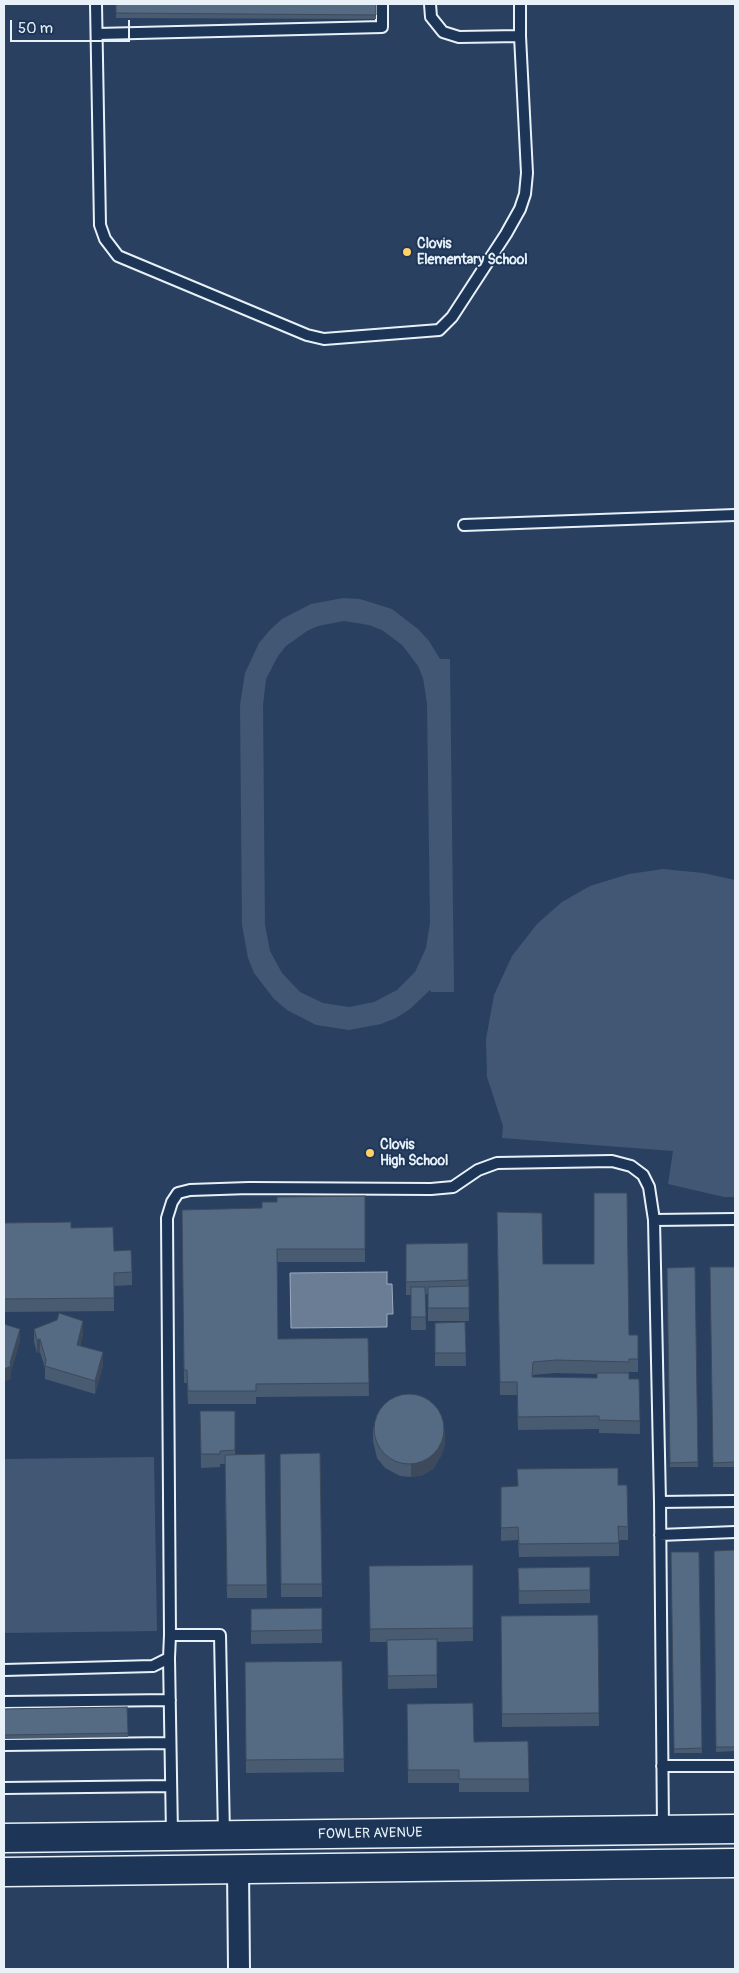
<!DOCTYPE html>
<html>
<head>
<meta charset="utf-8">
<style>
  body { margin:0 }
  #map { position:relative; width:739px; height:1973px; overflow:hidden; background:#294061; font-family:Pangolin,sans-serif }
  canvas { display:block }
  .frame { position:absolute; inset:0; border:5px solid #e8f1f8; pointer-events:none }
  .scale { position:absolute; left:10px; top:20px; width:120px; height:22px; box-sizing:border-box; border:2px solid #e8f1f8; border-top:0; padding-left:6px; font-size:15px; line-height:18px; white-space:nowrap; color:#e8f1f8; -webkit-text-stroke:4px #1d3557; paint-order:stroke }
</style>
</head>
<body>
<div id="map">
<canvas width="739" height="1973"></canvas>
<div class="frame"></div>
<div class="scale">50 m</div>
</div>
<script>
const ctx = document.querySelector('canvas').getContext('2d');
ctx.lineJoin = 'round';
function fillPath(path, color) { ctx.fillStyle = color; ctx.fill(path, 'evenodd'); }
const toPath = rows => new Path2D(rows.map(r => 'M' + r).join(''));
function trace(path, color, width, dash) { ctx.strokeStyle = color; ctx.lineWidth = width; ctx.lineCap = dash ? 'butt' : 'round'; ctx.setLineDash(dash || []); ctx.stroke(path); }
function write(font, color, halo, rows, align = 'center') {
  ctx.font = font + ' Pangolin,sans-serif'; ctx.lineWidth = 4; ctx.setLineDash([]); ctx.textBaseline = 'middle'; ctx.strokeStyle = halo; ctx.fillStyle = color; for (const [text, x, y, turn = 0] of rows) {
    ctx.save(); ctx.translate(x, y); ctx.rotate((+turn || 0) * Math.PI / 180); ctx.textAlign = isNaN(turn) ? turn : align; if (halo) ctx.strokeText(text, 0, 0); ctx.fillText(text, 0, 0); ctx.restore();
  }
}
fillPath(toPath([
  [343,598,360,599,392,609,418,629,429,641,440,659,450,659,454,992,431,992,430,990,410,1009,396,1018,381,1024,349,1030,316,1025,287,1010,274,999,254,973,248,958,242,925,240,705,245,673,259,643,270,630,282,619,311,604],
  [344,621,369,625,382,630,402,645,418,666,423,678,427,703,430,923,426,948,415,972,397,990,374,1002,349,1007,323,1003,300,992,282,973,270,951,265,925,263,705,266,679,278,656,286,646,307,631,318,626],
  [663,869,703,873,735,880,735,1197,724,1197,668,1184,673,1151,502,1138,503,1126,487,1077,486,1039,494,995,512,956,537,924,562,902,590,886,629,874],
  [154,1457,157,1631,4,1633,4,1459]
]), '#415774');
const water = toPath([
  [387,1272,387,1284,392,1284,393,1314,387,1314,387,1327,291,1328,290,1273,387,1272]
]);
fillPath(water, '#6b7c95');
trace(water, '#9dabbd', 1);
const service = toPath([
  [96,4,100,225,105,239,118,256,307,335,324,339,439,330,452,317,506,234,520,209,525,194,527,173,520,36],
  [430,4,431,17,443,32,459,37,520,36,520,4],
  [97,34,382,27,382,4],
  [464,525,735,515],
  [660,1502,654,1220,735,1219],
  [660,1535,735,1532],
  [170,1635,167,1218,172,1202,178,1193,190,1190,249,1188,431,1189,453,1187,478,1170,497,1163,612,1161,631,1166,643,1175,649,1187,654,1220],
  [169,1658,172,1834],
  [4,1670,153,1666,169,1658,170,1635,220,1635,224,1835],
  [4,1702,170,1700],
  [4,1745,170,1743],
  [662,1766,735,1766],
  [4,1788,171,1786],
  [663,1829,660,1502,735,1501]
]);
const minor = toPath([
  [238,1869,239,1969]
]);
const secondary = toPath([
  [4,1838,735,1829],
  [4,1872,735,1863]
]);
trace(service, '#e8f1f8', 14);
trace(minor, '#e8f1f8', 24);
trace(secondary, '#e8f1f8', 31);
trace(service, '#1d3557', 10);
trace(minor, '#1d3557', 20);
trace(secondary, '#1d3557', 28);
fillPath(toPath([
  [116,4,376,4,376,19,116,18],
  [365,1196,365,1262,277,1262,278,1339,368,1338,369,1396,256,1397,256,1404,188,1404,187,1383,184,1383,182,1210,262,1208,277,1202],
  [497,1212,543,1264,629,1335,638,1335,638,1372,629,1372,629,1379,639,1379,640,1434,599,1433,599,1429,518,1430,517,1395,500,1395],
  [556,1373,597,1374,597,1378,533,1377,533,1375],
  [4,1223,71,1228,114,1251,132,1272,132,1285,114,1286,114,1311,4,1312],
  [468,1243,469,1321,428,1321,428,1294,425,1294,426,1330,411,1330,411,1295,406,1295,406,1244],
  [695,1267,698,1467,670,1467,667,1268],
  [710,1267,735,1267,735,1467,713,1467],
  [465,1322,466,1366,435,1366,435,1323],
  [34,1329,83,1334,80,1346,103,1366,95,1394,45,1379,45,1368,40,1352,37,1353,34,1342],
  [200,1411,235,1411,235,1455,265,1454,267,1598,227,1598,225,1464,220,1464,220,1467,201,1468],
  [373,1427,445,1443,442,1454,433,1469,423,1475,411,1477,400,1476,385,1468,377,1458,373,1441],
  [320,1453,322,1597,281,1597,280,1454],
  [618,1485,628,1527,628,1540,619,1540,619,1556,519,1557,518,1540,501,1541,501,1487],
  [735,1550,735,1751,716,1752,714,1551],
  [671,1552,699,1552,702,1753,674,1753],
  [473,1565,473,1641,437,1642,437,1688,388,1689,387,1642,370,1642,369,1566],
  [590,1567,590,1603,519,1604,518,1568],
  [322,1608,322,1643,251,1644,251,1609],
  [598,1615,599,1726,502,1727,501,1616],
  [342,1661,344,1772,246,1773,245,1662],
  [407,1704,474,1742,528,1741,529,1792,459,1792,459,1783,408,1783],
  [127,1707,128,1737,4,1739,4,1709]
]), '#495b71');
fillPath(toPath([
  [83,1321,83,1334,77,1358,77,1345],
  [20,1329,20,1342,11,1372,11,1379,4,1382,4,1369,10,1363],
  [40,1339,40,1352,37,1353,37,1340],
  [103,1352,103,1366,95,1394,95,1381],
  [445,1430,445,1443,442,1454,433,1469,423,1475,411,1477,411,1464]
]), '#3c4a5c');
const building = toPath([
  [116,4,376,4,376,15,116,13,116,4],
  [594,1193,627,1193,629,1335,638,1335,638,1359,629,1359,629,1362,556,1360,533,1362,532,1377,597,1378,597,1373,629,1373,629,1379,639,1379,640,1421,599,1420,599,1416,518,1417,517,1382,500,1382,497,1212,542,1213,543,1264,594,1264,594,1193],
  [365,1196,365,1249,277,1249,278,1339,368,1338,369,1383,256,1384,256,1391,188,1391,187,1370,184,1370,182,1210,262,1208,262,1202,277,1202,277,1197,365,1196],
  [71,1222,71,1228,113,1227,114,1251,131,1250,132,1272,114,1273,114,1298,4,1299,4,1223,71,1222],
  [468,1243,468,1280,406,1282,406,1244,468,1243],
  [695,1267,698,1462,670,1463,667,1268,695,1267],
  [710,1267,735,1267,735,1462,713,1463,710,1267],
  [469,1286,469,1308,428,1308,428,1287,469,1286],
  [411,1287,425,1287,426,1317,411,1317,411,1287],
  [59,1313,83,1321,77,1345,103,1352,95,1381,45,1366,46,1360,40,1339,37,1340,34,1329,57,1320,59,1313],
  [465,1322,466,1353,435,1353,435,1323,465,1322],
  [4,1324,20,1329,10,1363,11,1366,4,1369,4,1324],
  '374 1429a35 35 0 1 1 70 0a35 35 0 1 1-70 0Z',
  [200,1411,235,1411,235,1450,220,1451,220,1454,201,1454,200,1411],
  [320,1453,322,1584,281,1584,280,1454,320,1453],
  [265,1454,267,1585,227,1585,225,1455,265,1454],
  [618,1468,618,1485,627,1485,628,1527,618,1526,619,1543,519,1544,518,1527,501,1528,501,1487,518,1486,517,1469,618,1468],
  [735,1550,735,1747,716,1747,714,1551,735,1550],
  [671,1552,699,1552,702,1748,674,1749,671,1552],
  [473,1565,473,1628,370,1629,369,1566,473,1565],
  [590,1567,590,1590,519,1591,518,1568,590,1567],
  [322,1608,322,1630,251,1631,251,1609,322,1608],
  [598,1615,599,1713,502,1714,501,1616,598,1615],
  [437,1639,437,1675,388,1676,387,1640,437,1639],
  [342,1661,344,1759,246,1760,245,1662,342,1661],
  [473,1703,474,1742,528,1741,529,1779,459,1779,459,1770,408,1770,407,1704,473,1703],
  [127,1707,128,1733,4,1735,4,1709,127,1707]
]);
fillPath(building, '#556a83');
trace(building, '#3c4a5c', 1);
for (const [x, y, r, color] of [
  [407,252,5,"#ffd166"],
  [370,1153,5,"#ffd166"]
]) { const dot = new Path2D(); dot.arc(x, y, r, 0, 2 * Math.PI); ctx.fillStyle = color; ctx.fill(dot); trace(dot, '#1d3557', 2); }
write('bold 14px', '#e8f1f8', '#1d3557', [
  ["Clovis",417,244],
  ["Elementary School",417,260],
  ["Clovis",380,1145],
  ["High School",380,1161]
], 'left');
write('14px', '#e8f1f8', '#1d3557', [
  ["FOWLER AVENUE",370,1834,-1]
]);
</script>
</body>
</html>
